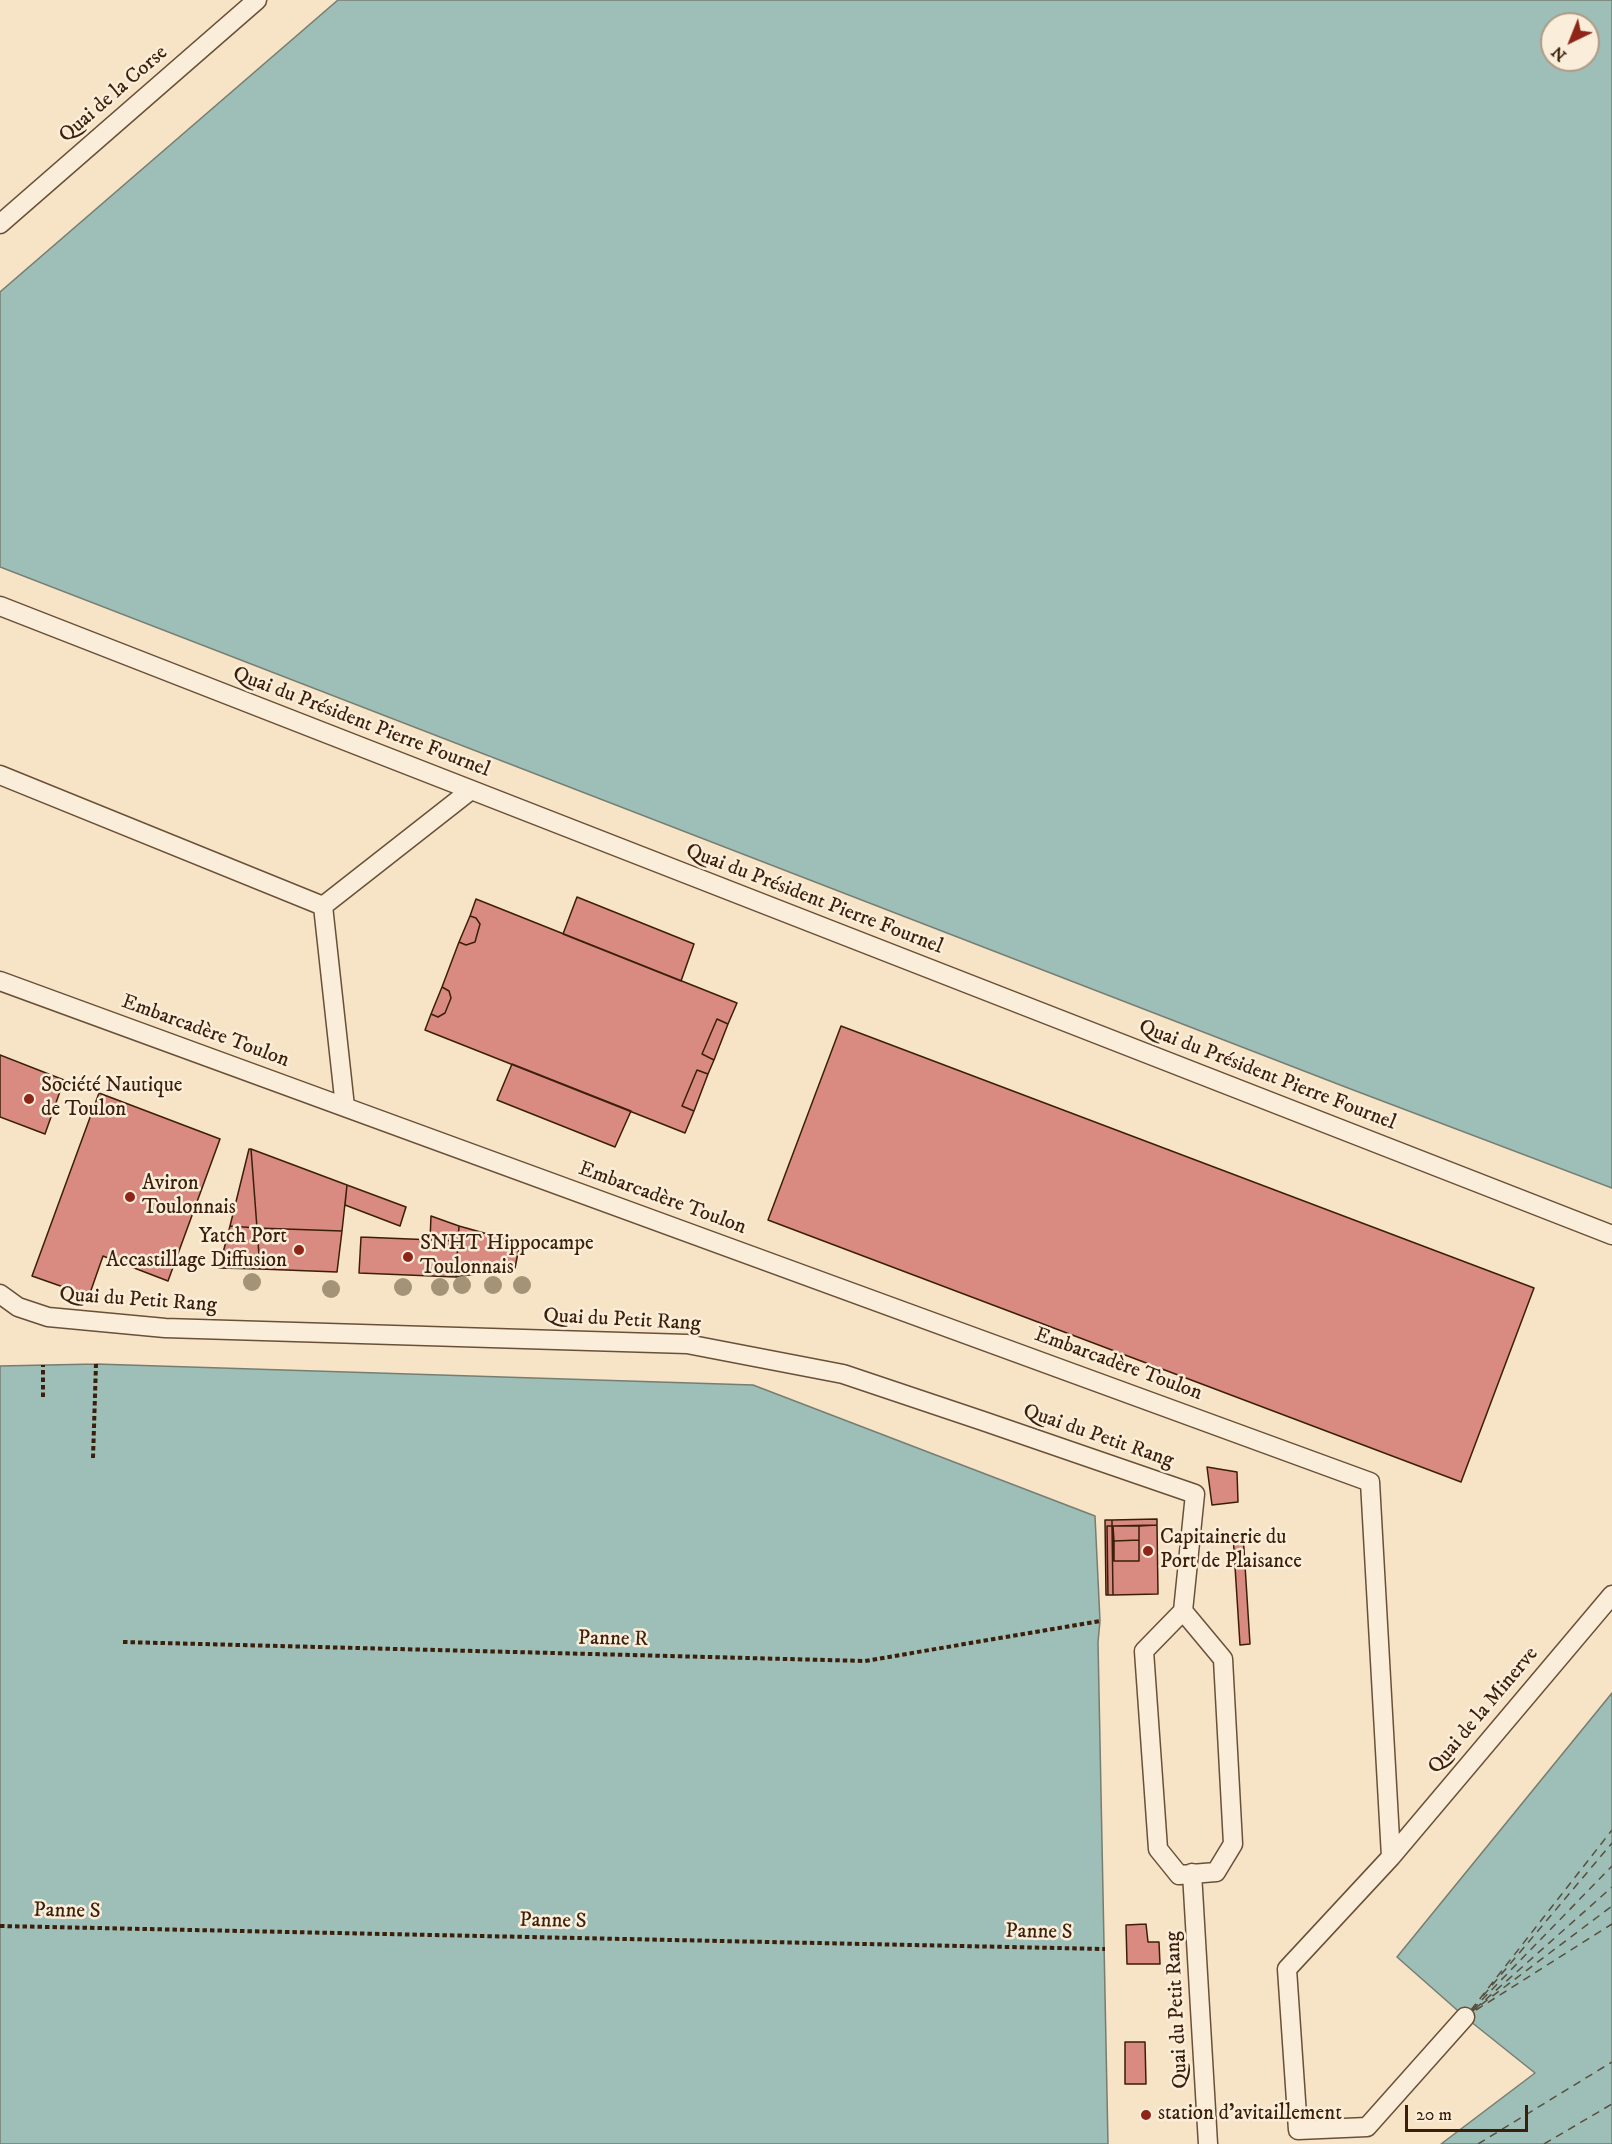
<!DOCTYPE html>
<html>
<head>
<meta charset="utf-8">
<style>
  body { margin:0 }
  #map { position:relative; width:1612px; height:2144px; overflow:hidden; background:#f7e3c5; font-family:"IM FELL DW Pica",serif }
  canvas { display:block }
  .north { position:absolute; left:1540px; top:12px; width:60px; height:60px; box-sizing:border-box; background:#faedd9; border:2px solid #ae9b86; border-radius:50%; rotate:223deg; font-size:16px; font-weight:700; line-height:24px; text-align:center; color:#3b1f0a }
  .north::after { content:''; display:block; margin:auto; width:21px; height:27px; background:#8f2418; clip-path:polygon(50% 0,100% 100%,50% 72%,0 100%) }
  .scale { position:absolute; left:1405px; top:2105px; width:123px; height:27px; box-sizing:border-box; border:3px solid #3b1f0a; border-top:0; padding-left:8px; font-size:18px; line-height:21px; white-space:nowrap; color:#3b1f0a; -webkit-text-stroke:4px #faedd9; paint-order:stroke }
</style>
</head>
<body>
<div id="map">
<canvas width="1612" height="2144"></canvas>
<div class="north">N</div>
<div class="scale">20 m</div>
</div>
<script>
const ctx = document.querySelector('canvas').getContext('2d');
ctx.lineJoin = 'round';
function fillPath(path, color) { ctx.fillStyle = color; ctx.fill(path, 'evenodd'); }
const toPath = rows => new Path2D(rows.map(r => 'M' + r).join(''));
function trace(path, color, width, dash) { ctx.strokeStyle = color; ctx.lineWidth = width; ctx.lineCap = dash ? 'butt' : 'round'; ctx.setLineDash(dash || []); ctx.stroke(path); }
function write(font, color, halo, rows, align = 'center') {
  ctx.font = font + ' "IM FELL DW Pica",serif'; ctx.lineWidth = 5; ctx.setLineDash([]); ctx.textBaseline = 'middle'; ctx.strokeStyle = halo; ctx.fillStyle = color; for (const [text, x, y, turn = 0] of rows) {
    ctx.save(); ctx.translate(x, y); ctx.rotate((+turn || 0) * Math.PI / 180); ctx.textAlign = isNaN(turn) ? turn : align; if (halo) ctx.strokeText(text, 0, 0); ctx.fillText(text, 0, 0); ctx.restore();
  }
}
const water = toPath([
  [338,0,1612,0,1612,1188,1348,1088,0,567,0,292,338,0],
  [1552,24,1588,24,1588,60,1552,60,1552,24],
  [96,1364,753,1385,1095,1516,1100,1621,1098,1642,1108,2144,0,2144,0,1366,96,1364],
  [1612,1693,1612,2144,1441,2144,1535,2073,1465,2017,1397,1957,1612,1693]
]);
fillPath(water, '#9ebeb8');
trace(water, '#767e72', 1.5);
trace(toPath([
  [1483,1996,1612,1843],
  [1475,2009,1612,1887],
  [1471,2010,1612,1830],
  [1472,2010,1612,1866],
  [1476,2010,1612,1924],
  [1470,2013,1612,1906],
  [1478,2144,1612,2062],
  [1544,2144,1612,2104]
]), '#594f3e', 1.5, [8, 6]);
const building = toPath([
  [577,897,694,944,681,981,563,934,577,897],
  [476,899,737,1003,728,1024,717,1019,702,1054,714,1060,708,1074,697,1070,682,1106,694,1111,685,1133,425,1030,431,1014,438,1017,445,1013,451,998,449,991,442,987,459,942,466,945,475,942,480,924,476,918,470,916,476,899],
  [470,916,476,918,480,924,475,942,466,945,459,942,470,916],
  [442,987,449,991,451,998,445,1013,438,1017,431,1014,442,987],
  [717,1019,728,1024,714,1060,702,1054,717,1019],
  [841,1026,1534,1288,1461,1482,768,1220,841,1026],
  [0,1055,64,1080,45,1134,0,1117,0,1055],
  [512,1064,631,1111,615,1147,497,1100,512,1064],
  [697,1070,708,1074,694,1111,682,1106,697,1070],
  [99,1093,220,1139,168,1281,103,1256,89,1296,32,1276,99,1093],
  [249,1149,251,1149,257,1228,230,1226,249,1149],
  [251,1149,347,1185,342,1231,257,1228,251,1149],
  [347,1185,406,1207,400,1226,345,1205,347,1185],
  [431,1216,459,1226,458,1241,430,1240,431,1216],
  [230,1226,257,1228,260,1269,219,1268,230,1226],
  [459,1226,520,1243,515,1268,456,1277,459,1226],
  [257,1228,342,1231,337,1272,260,1269,257,1228],
  [361,1237,458,1241,456,1277,359,1273,361,1237],
  [1207,1467,1237,1472,1238,1502,1212,1505,1207,1467],
  [1157,1519,1157,1525,1112,1526,1112,1520,1157,1519],
  [1105,1520,1112,1520,1112,1526,1107,1526,1108,1595,1106,1595,1105,1520],
  [1157,1525,1158,1594,1113,1595,1112,1526,1113,1526,1114,1561,1139,1561,1139,1526,1157,1525],
  [1107,1526,1112,1526,1113,1595,1108,1595,1107,1526],
  [1113,1526,1139,1526,1139,1540,1114,1541,1113,1526],
  [1243,1534,1250,1644,1240,1645,1233,1535,1243,1534],
  [1139,1540,1139,1561,1114,1561,1114,1541,1139,1540],
  [1146,1924,1148,1942,1159,1942,1160,1964,1127,1964,1126,1925,1146,1924],
  [1125,2042,1145,2042,1146,2084,1125,2084,1125,2042]
]);
fillPath(building, '#d98a81');
trace(building, '#3b1f0a', 1.5);
const lane = toPath([
  [0,224,257,0],
  [0,606,1612,1235],
  [0,775,323,906,345,1107],
  [323,906,471,790],
  [0,981,1370,1482,1391,1857,1287,1969,1298,2130,1367,2127,1465,2017],
  [0,1294,18,1307,48,1317,165,1328,687,1344,843,1374,983,1421,1195,1494,1183,1611,1144,1651,1158,1849,1179,1875,1216,1872,1233,1844,1223,1659,1183,1611],
  [1391,1857,1612,1595],
  [1192,1873,1208,2144]
]);
trace(lane, '#6a5039', 21);
trace(toPath([
  [43,1397,43,1365],
  [93,1458,96,1364],
  [123,1642,865,1661,1100,1621],
  [0,1926,1105,1949]
]), '#3b1f0a', 4, [4.5, 3]);
trace(lane, '#faedd9', 18);
ctx.fillStyle = '#a49376';
for (const [x, y] of [
  [252,1282],
  [462,1285],
  [493,1285],
  [522,1285],
  [403,1287],
  [440,1287],
  [331,1289]
]) { ctx.beginPath(); ctx.arc(x, y, 9, 0, 2 * Math.PI); ctx.fill(); }
for (const [x, y, r, color] of [
  [29,1099,6,"#8f2418"],
  [130,1197,6,"#8f2418"],
  [299,1250,6,"#8f2418"],
  [408,1257,6,"#8f2418"],
  [1148,1551,6,"#8f2418"],
  [1146,2115,6,"#8f2418"]
]) { const dot = new Path2D(); dot.arc(x, y, r, 0, 2 * Math.PI); ctx.fillStyle = color; ctx.fill(dot); trace(dot, '#faedd9', 2); }
write('21px', '#3b1f0a', '#faedd9', [
  ["Quai de la Corse",114,95,-41],
  ["Quai du Président Pierre Fournel",361,723,21],
  ["Quai du Président Pierre Fournel",814,900,21],
  ["Embarcadère Toulon",205,1032,20],
  ["Quai du Président Pierre Fournel",1267,1076,21],
  ["Embarcadère Toulon",662,1199,20],
  ["Quai du Petit Rang",138,1301,4],
  ["Quai du Petit Rang",622,1321,3],
  ["Embarcadère Toulon",1118,1365,20],
  ["Quai du Petit Rang",1098,1437,19],
  ["Panne R",613,1640,1],
  ["Quai de la Minerve",1484,1711,-50],
  ["Panne S",67,1912,1],
  ["Panne S",553,1922,1],
  ["Panne S",1039,1933,1],
  ["Quai du Petit Rang",1178,2010,-93]
]);
write('21px', '#3b1f0a', '#faedd9', [
  ["Société Nautique",41,1087],
  ["de Toulon",41,1111],
  ["Aviron",142,1185],
  ["Toulonnais",142,1209],
  ["Yatch Port",287,1238,"right"],
  ["Accastillage Diffusion",287,1262,"right"],
  ["SNHT Hippocampe",420,1245],
  ["Toulonnais",420,1269],
  ["Capitainerie du",1160,1539],
  ["Port de Plaisance",1160,1563],
  ["station d'avitaillement",1158,2115]
], 'left');
</script>
</body>
</html>
